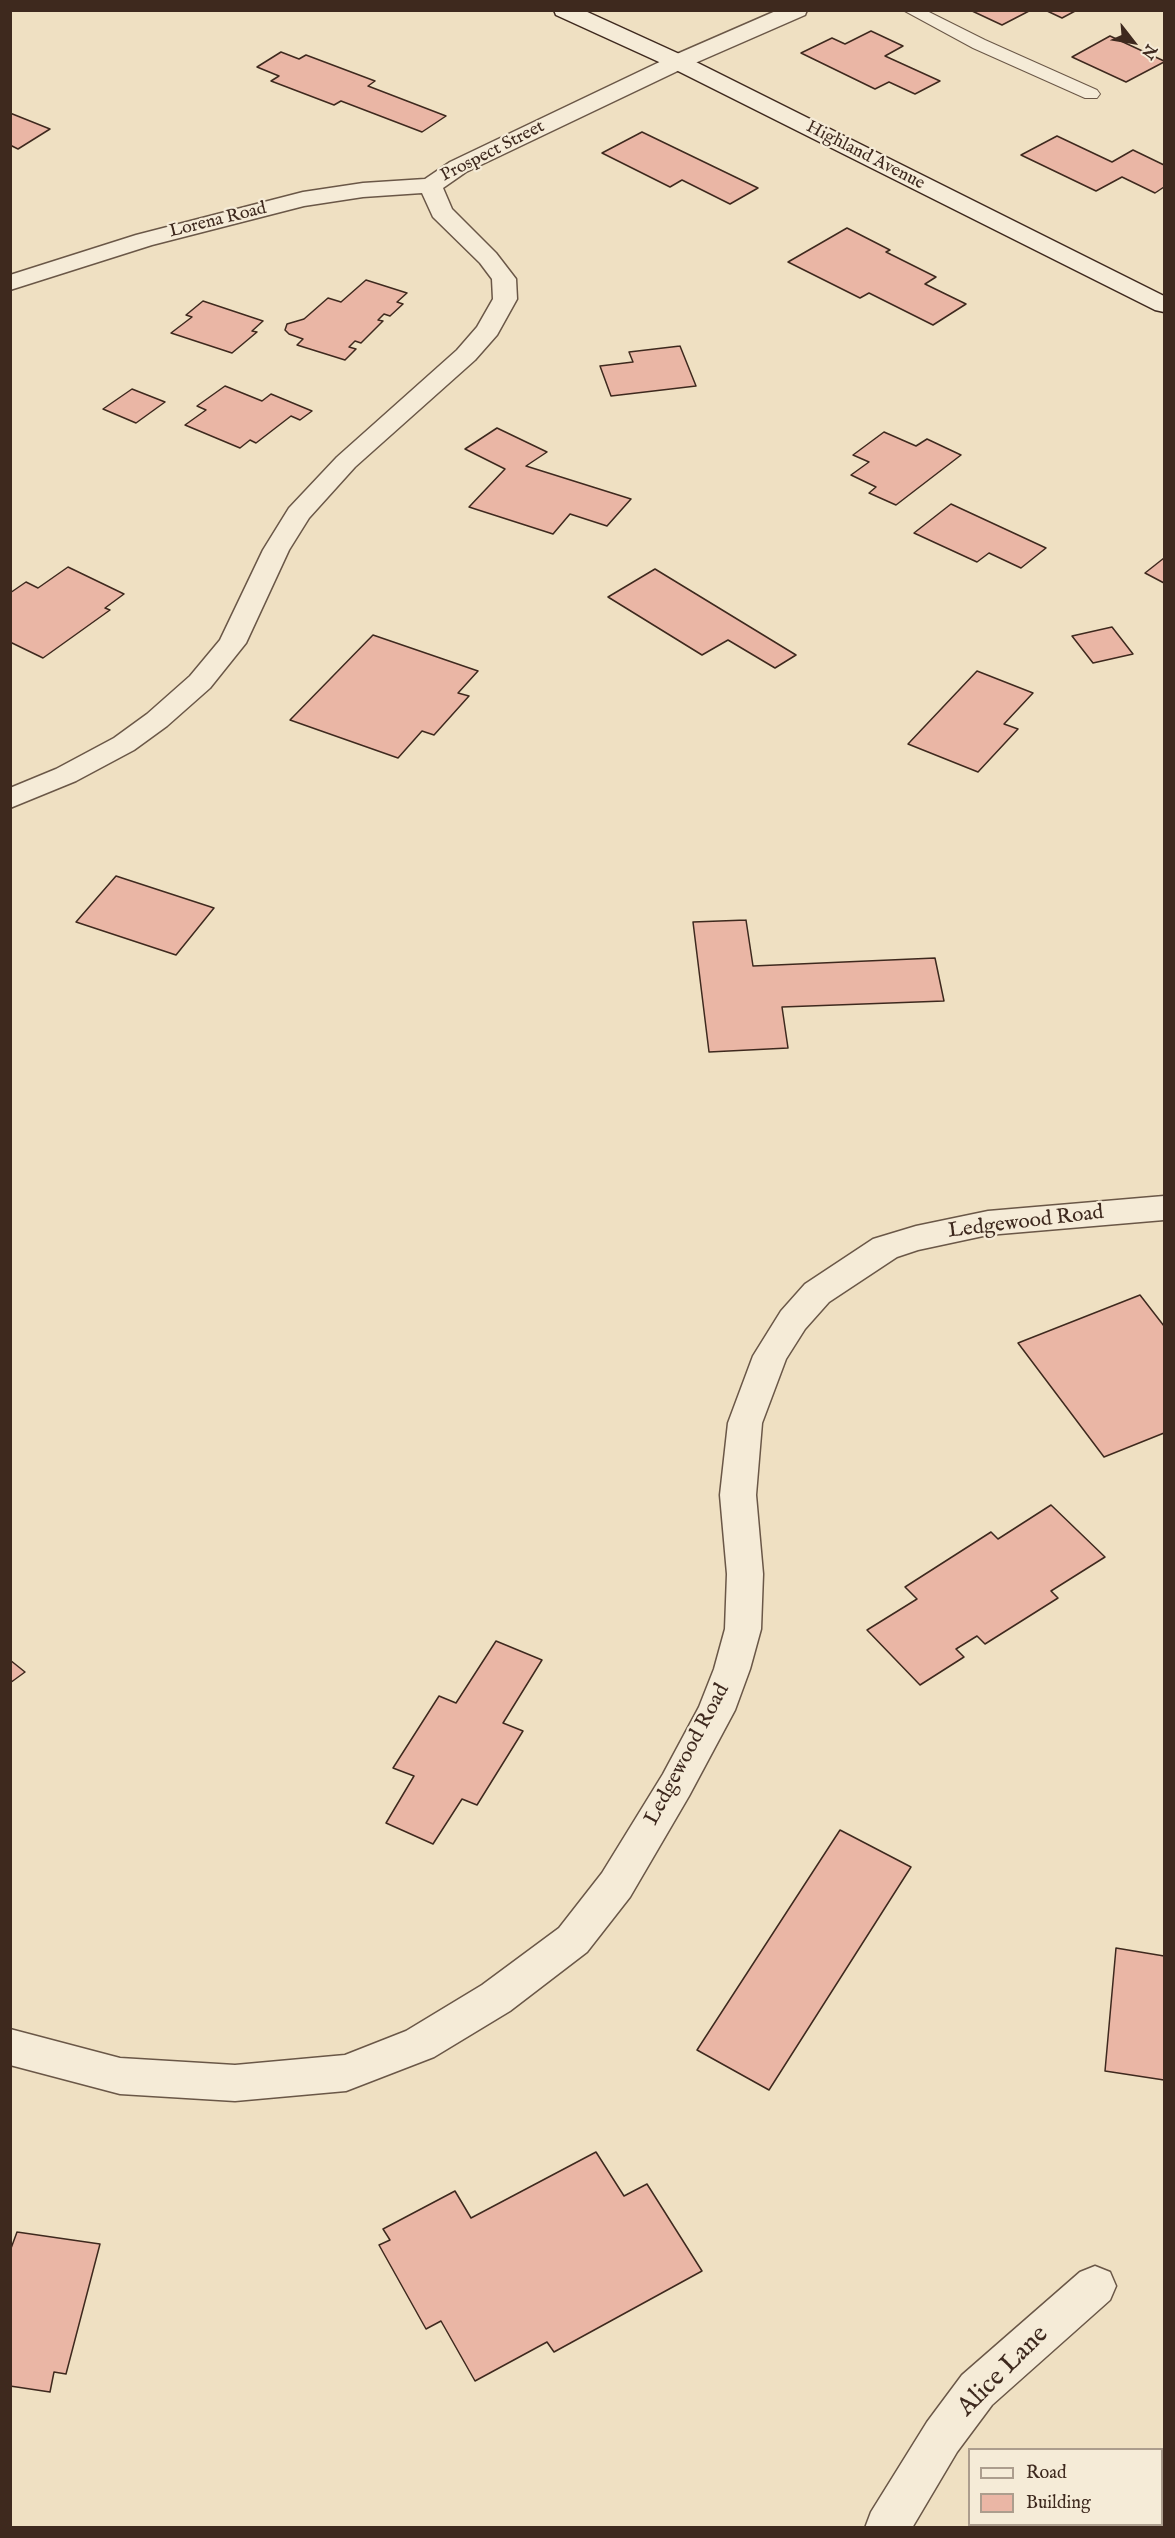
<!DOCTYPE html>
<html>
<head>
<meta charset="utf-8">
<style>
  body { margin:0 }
  #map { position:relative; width:1175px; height:2538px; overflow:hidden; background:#efe0c2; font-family:"IM FELL English",serif }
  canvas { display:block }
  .frame { position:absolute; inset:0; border:12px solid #3e291e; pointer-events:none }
  .legend { position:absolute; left:968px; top:2448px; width:195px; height:78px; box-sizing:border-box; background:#f5ebd7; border:2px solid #ac9d8d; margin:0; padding:8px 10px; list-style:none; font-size:18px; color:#3e291e }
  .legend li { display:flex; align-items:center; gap:12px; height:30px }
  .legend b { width:30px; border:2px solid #ac9d8d }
  .north { position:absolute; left:1103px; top:12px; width:60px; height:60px; -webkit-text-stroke:4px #f5ebd7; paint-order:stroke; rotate:121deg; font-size:16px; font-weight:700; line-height:24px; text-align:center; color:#3e291e }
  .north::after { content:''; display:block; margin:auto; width:21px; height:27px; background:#3e291e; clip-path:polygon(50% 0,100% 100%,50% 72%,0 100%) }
</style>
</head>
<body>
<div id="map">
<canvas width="1175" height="2538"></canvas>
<div class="frame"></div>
<ul class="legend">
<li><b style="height:8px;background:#f5ebd7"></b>Road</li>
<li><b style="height:16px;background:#eab6a5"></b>Building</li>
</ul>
<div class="north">N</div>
</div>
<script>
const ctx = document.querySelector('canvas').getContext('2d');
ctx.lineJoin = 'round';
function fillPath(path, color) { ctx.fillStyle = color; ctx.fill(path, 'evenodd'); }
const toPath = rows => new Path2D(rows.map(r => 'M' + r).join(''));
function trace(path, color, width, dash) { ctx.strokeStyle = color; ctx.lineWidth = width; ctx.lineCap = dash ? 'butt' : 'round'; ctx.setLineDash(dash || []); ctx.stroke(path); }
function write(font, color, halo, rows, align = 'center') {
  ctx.font = font + ' "IM FELL English",serif'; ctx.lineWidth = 4.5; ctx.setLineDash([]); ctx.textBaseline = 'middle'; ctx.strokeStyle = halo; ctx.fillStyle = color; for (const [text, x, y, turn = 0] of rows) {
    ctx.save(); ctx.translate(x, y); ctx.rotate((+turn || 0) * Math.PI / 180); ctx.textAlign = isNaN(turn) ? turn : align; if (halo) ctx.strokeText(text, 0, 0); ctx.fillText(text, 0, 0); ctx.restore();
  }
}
const building = toPath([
  [970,10,1031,10,1002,25,970,10],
  [1045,10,1077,10,1062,18,1045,10],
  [871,31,903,46,885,56,940,81,915,94,889,82,875,89,801,53,832,38,845,44,871,31],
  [1110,36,1164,61,1164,62,1126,82,1072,57,1110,36],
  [281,52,299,59,306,55,375,81,368,86,446,116,422,132,341,101,334,105,271,81,279,76,257,67,281,52],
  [10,113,50,129,18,149,10,145,10,113],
  [642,132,758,188,730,204,682,180,670,187,602,153,642,132],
  [1057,136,1112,162,1133,150,1164,165,1164,187,1155,193,1122,177,1096,191,1021,155,1057,136],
  [847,228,890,250,886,252,936,277,925,284,966,304,933,325,869,293,860,298,788,262,847,228],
  [366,280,407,293,397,302,403,304,390,316,384,314,378,320,383,321,361,343,355,341,349,347,356,349,345,360,297,345,303,339,289,334,285,330,287,324,304,319,328,298,341,302,366,280],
  [203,301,263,321,252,331,257,332,232,353,171,333,192,317,186,315,203,301],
  [680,346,696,386,611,396,600,366,633,362,629,352,680,346],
  [225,386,262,401,271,394,312,411,300,420,291,416,256,443,250,440,240,448,185,425,206,410,197,406,225,386],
  [132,389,165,402,136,423,103,409,132,389],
  [497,428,547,452,526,466,631,499,607,526,570,514,553,534,469,507,505,469,465,449,497,428],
  [884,432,916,446,927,439,961,455,896,505,869,493,876,487,851,475,869,462,853,455,884,432],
  [951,504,1046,548,1021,568,989,553,977,562,914,533,951,504],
  [1164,558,1164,583,1145,573,1164,558],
  [68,567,124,594,105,608,110,610,43,658,10,642,10,593,26,582,38,588,68,567],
  [655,569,796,655,775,668,728,640,702,655,608,597,655,569],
  [1112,627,1133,654,1093,663,1072,636,1112,627],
  [373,635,478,671,458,693,469,696,434,735,422,731,398,758,290,720,373,635],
  [977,671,1033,693,1004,724,1018,729,978,772,908,744,977,671],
  [116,876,214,908,176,955,76,922,116,876],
  [746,920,753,966,935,958,944,1001,782,1007,788,1048,709,1052,693,922,746,920],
  [1140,1295,1164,1326,1164,1433,1104,1457,1018,1343,1140,1295],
  [1051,1505,1105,1557,1051,1591,1058,1598,985,1644,977,1636,956,1649,964,1657,920,1685,867,1630,917,1599,905,1587,991,1532,998,1539,1051,1505],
  [496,1641,542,1660,503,1723,523,1731,477,1805,462,1799,433,1844,386,1823,414,1776,393,1768,439,1696,456,1703,496,1641],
  [10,1660,25,1672,10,1683,10,1660],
  [840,1830,911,1867,769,2090,697,2050,840,1830],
  [1116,1948,1164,1956,1164,2080,1105,2071,1116,1948],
  [596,2152,624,2196,647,2184,702,2271,554,2352,547,2342,475,2381,441,2321,426,2329,379,2245,390,2240,383,2229,455,2191,471,2218,596,2152],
  [17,2232,100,2244,66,2374,54,2372,50,2392,10,2386,10,2251,17,2232]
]);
fillPath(building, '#eab6a5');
trace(building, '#3e291e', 1.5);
const service = toPath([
  [903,10,925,10,985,40,1097,90,1100,94,1097,98,1085,98,973,48,903,10]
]);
const minor = toPath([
  [778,10,807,10,805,15,686,67,466,172,443,188,452,209,496,253,516,279,517,299,497,335,475,360,355,467,309,518,289,550,246,643,210,688,167,726,134,750,76,781,10,808,10,788,56,769,114,738,147,714,190,676,220,640,263,550,289,508,337,457,457,350,477,327,493,299,492,279,480,263,433,217,422,193,363,197,304,206,152,245,10,290,10,275,136,235,303,192,363,183,425,179,450,162,670,57,778,10],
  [1164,1196,1164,1220,988,1235,918,1250,897,1257,829,1302,805,1329,786,1359,762,1423,756,1495,763,1574,761,1629,750,1669,735,1710,689,1796,630,1897,587,1952,510,2011,434,2057,346,2091,235,2101,120,2094,10,2065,10,2029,120,2058,235,2065,345,2055,406,2031,482,1985,559,1928,602,1873,663,1774,699,1707,714,1669,725,1629,727,1574,720,1495,728,1423,753,1356,781,1311,805,1284,873,1239,916,1226,988,1211,1164,1196],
  [1095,2266,1110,2272,1116,2286,1110,2300,992,2405,957,2452,912,2528,865,2528,871,2512,927,2422,962,2375,1080,2272,1095,2266]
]);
const secondary = toPath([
  [554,10,583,10,686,57,1164,296,1164,312,1155,310,670,67,556,15,554,10]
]);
trace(service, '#6a5747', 2);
trace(minor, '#6a5747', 3);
trace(secondary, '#3e291e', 3);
fillPath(service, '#f5ebd7');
fillPath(minor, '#f5ebd7');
fillPath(secondary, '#f5ebd7');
write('18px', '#3e291e', '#f5ebd7', [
  ["Prospect Street",493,152,-27],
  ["Highland Avenue",865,156,27],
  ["Lorena Road",218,221,-14]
]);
write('21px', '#3e291e', '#f5ebd7', [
  ["Ledgewood Road",1026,1223,-7],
  ["Ledgewood Road",688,1755,-62]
]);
write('26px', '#3e291e', '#f5ebd7', [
  ["Alice Lane",1004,2372,-45]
]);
</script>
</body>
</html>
